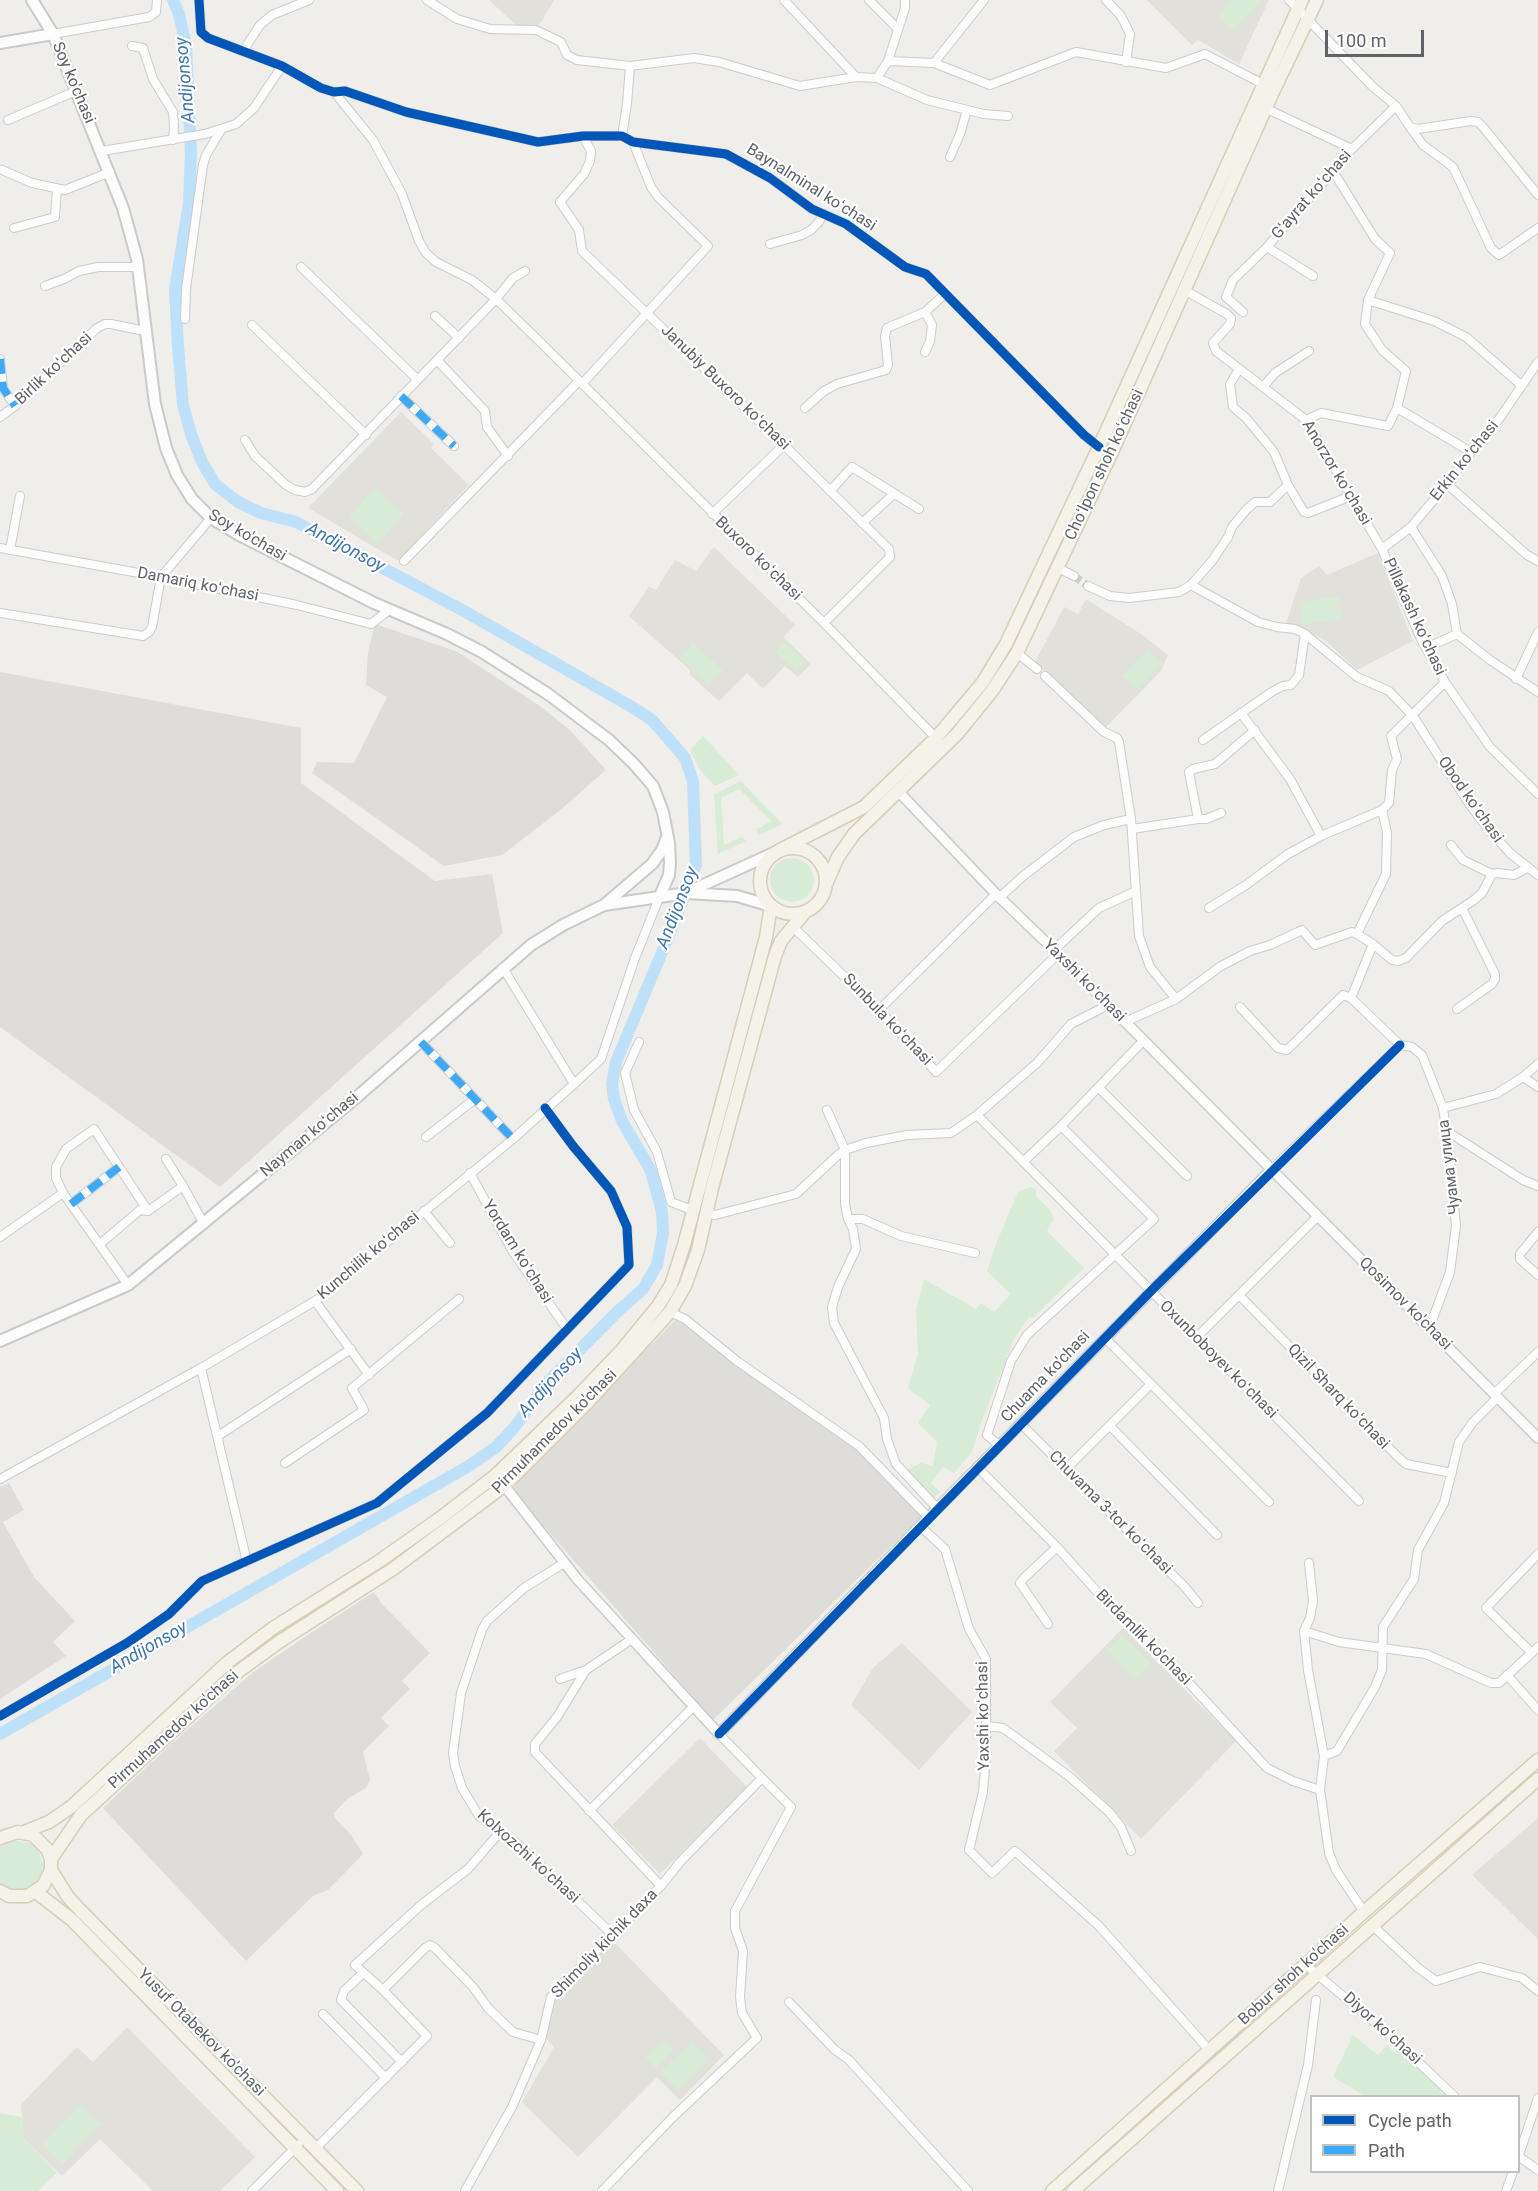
<!DOCTYPE html>
<html>
<head>
<meta charset="utf-8">
<style>
  body { margin:0 }
  #map { position:relative; width:1538px; height:2191px; overflow:hidden; background:#efeeea; font-family:Roboto,sans-serif }
  canvas { display:block }
  .legend { position:absolute; left:1310px; top:2095px; width:210px; height:78px; box-sizing:border-box; background:#fff; border:2px solid #bfc1c3; margin:0; padding:8px 10px; list-style:none; font-size:18px; color:#5f6368 }
  .legend li { display:flex; align-items:center; gap:12px; height:30px }
  .legend b { width:30px; border:2px solid #bfc1c3 }
  .scale { position:absolute; left:1325px; top:30px; width:99px; height:27px; box-sizing:border-box; border:3px solid #5f6368; border-top:0; padding-left:8px; font-size:18px; line-height:21px; white-space:nowrap; color:#5f6368; -webkit-text-stroke:4px #fff; paint-order:stroke }
</style>
</head>
<body>
<div id="map">
<canvas width="1538" height="2191"></canvas>
<ul class="legend">
<li><b style="height:8px;background:#0057b8"></b>Cycle path</li>
<li><b style="height:8px;background:#3fa9f5"></b>Path</li>
</ul>
<div class="scale">100 m</div>
</div>
<script>
const ctx = document.querySelector('canvas').getContext('2d');
ctx.lineJoin = 'round';
function fillPath(path, color) { ctx.fillStyle = color; ctx.fill(path, 'evenodd'); }
const toPath = rows => new Path2D(rows.map(r => 'M' + r).join(''));
function trace(path, color, width, dash) { ctx.strokeStyle = color; ctx.lineWidth = width; ctx.lineCap = dash ? 'butt' : 'round'; ctx.setLineDash(dash || []); ctx.stroke(path); }
function write(font, color, halo, rows, align = 'center') {
  ctx.font = font + ' Roboto,sans-serif'; ctx.lineWidth = 4.5; ctx.setLineDash([]); ctx.textBaseline = 'middle'; ctx.strokeStyle = halo; ctx.fillStyle = color; for (const [text, x, y, turn = 0] of rows) {
    ctx.save(); ctx.translate(x, y); ctx.rotate((+turn || 0) * Math.PI / 180); ctx.textAlign = isNaN(turn) ? turn : align; if (halo) ctx.strokeText(text, 0, 0); ctx.fillText(text, 0, 0); ctx.restore();
  }
}
fillPath(toPath([
  [375,624,456,651,540,706,570,730,606,770,558,812,502,855,444,866,312,773,317,762,354,763,387,697,366,685,368,652],
  [0,672,301,728,301,783,435,881,492,874,503,933,220,1187,0,1027],
  [682,1313,736,1362,865,1453,924,1514,713,1720,513,1491,517,1481],
  [9,1483,24,1510,3,1522,34,1577,75,1621,53,1642,66,1656,0,1699,0,1487],
  [374,1592,382,1604,430,1653,402,1681,410,1689,381,1718,389,1726,363,1752,370,1780,366,1788,347,1799,334,1813,334,1817,351,1835,363,1854,328,1890,313,1896,246,1961,103,1808,169,1746,252,1673,306,1636]
]), '#dfddda');
fillPath(toPath([
  [489,0,554,0,542,21,535,28,518,27],
  [1147,0,1269,0,1239,64,1198,40,1192,45],
  [401,412,434,444,431,448,469,485,398,561,308,508],
  [714,547,795,625,783,637,811,664,798,677,785,666,763,689,747,673,719,701,690,675,690,670,629,616,649,586,656,590,675,560,696,571],
  [1378,553,1413,641,1357,670,1326,641,1304,629,1286,623,1301,578,1319,566,1327,575],
  [1086,599,1141,634,1168,655,1161,671,1105,728,1035,662,1064,607,1078,614],
  [1123,1628,1236,1741,1141,1839,1054,1751,1077,1728,1050,1702],
  [902,1643,972,1712,919,1770,851,1705,873,1668],
  [700,1738,747,1787,660,1874,612,1825],
  [1538,1818,1538,1939,1472,1875],
  [613,1941,724,2055,680,2100,657,2077,578,2157,522,2102,554,2047,545,2037,554,1999],
  [127,2027,255,2157,220,2191,153,2191,100,2139,62,2176,24,2139,21,2104,77,2047,93,2062]
]), '#e2e0da');
fillPath(toPath([
  [1232,0,1258,0,1260,2,1233,30,1218,15],
  [375,488,404,514,378,544,349,517],
  [1338,596,1342,618,1303,625,1300,602],
  [784,642,805,661,795,671,775,652],
  [693,643,723,670,709,685,680,658],
  [1147,649,1162,663,1137,690,1122,676],
  [703,736,739,775,715,786,700,770,690,750],
  [741,781,782,824,759,835,756,830,771,821,739,789,721,798,724,845,742,837,746,841,718,854,714,794],
  '770 880a22 22 0 1 1 44 0a22 22 0 1 1-44 0Z',
  [1031,1187,1036,1189,1036,1196,1051,1211,1054,1219,1047,1231,1084,1268,1033,1318,1029,1317,1014,1339,981,1423,972,1452,954,1473,943,1467,931,1483,940,1492,934,1498,907,1470,921,1463,933,1466,937,1442,918,1423,930,1405,908,1388,918,1353,916,1310,924,1279,976,1309,981,1303,994,1312,1011,1294,987,1271,996,1244,1018,1192],
  [1122,1635,1151,1663,1136,1679,1107,1650],
  [12,1840,30,1843,37,1849,44,1865,40,1881,34,1887,18,1893,0,1887,0,1846],
  [1353,2035,1378,2055,1387,2045,1394,2052,1398,2048,1450,2096,1365,2096,1333,2077],
  [663,2040,674,2050,656,2068,645,2058],
  [692,2042,709,2059,678,2090,661,2073],
  [81,2104,101,2124,62,2164,42,2144],
  [0,2113,22,2117,24,2139,57,2173,38,2191,0,2191]
]), '#d8ebd6');
trace(toPath([
  [0,1734,467,1467,495,1448,514,1428,546,1384,618,1311,643,1289,657,1265,663,1233,662,1212,654,1182,650,1169,622,1121,614,1099,612,1084,616,1062,668,938,696,865,693,781,685,758,652,720,632,707,464,611,296,522,261,513,238,502,215,484,202,462,192,437,183,405,178,346,175,289,189,203,191,153,186,46,179,14,173,0]
]), '#bfe0f9', 12);
trace(toPath([
  [1074,576,1088,586]
]), '#cbcbca', 8, [8, 4]);
const minor = toPath([
  [199,0,201,32,208,38,282,66,321,88,334,92,345,91,406,112,538,142,583,136,622,136,633,142,726,154,770,178,812,209,846,224,905,267,926,274,1084,435,1099,447],
  [427,0,457,19,490,29,536,30,561,42,567,55,577,60,630,66,694,58,719,62,800,86,856,77,877,78,888,61,934,63,990,85,1076,52,1166,68,1205,54,1263,84],
  [784,0,856,77],
  [869,0,898,29],
  [1106,0,1121,16,1130,34,1126,62],
  [1289,0,1373,87,1396,106,1410,127,1418,129,1471,121,1478,122,1483,127,1538,195],
  [53,34,149,17,156,12,157,0],
  [132,46,143,48,153,79,173,112,174,126,173,140],
  [243,51,260,25,272,15,309,0],
  [888,61,905,8,905,0],
  [934,63,984,0],
  [877,78,927,100,984,114,1008,116],
  [334,92,373,140,402,194,419,241,426,253,436,262,472,280,496,299,533,335,824,623,936,738],
  [1265,108,1352,149],
  [8,120,76,91],
  [1410,127,1423,145,1453,167,1491,248,1499,255,1538,228],
  [583,136,591,151,590,161,584,174,560,202,579,230,582,251,784,445,889,549,890,557,824,623],
  [622,136,627,104,630,66],
  [102,151,205,134,236,124,254,108,282,66],
  [950,157,960,134,967,110],
  [2,170,32,183,65,190,110,172],
  [14,228,55,217,57,189],
  [770,244,802,235,811,230,819,222,823,214],
  [301,267,417,379],
  [1313,276,1267,247,1352,149,1396,106],
  [45,286,64,279,79,271,98,267,138,267],
  [1184,290,1227,314,1231,318,1230,324,1213,343,1216,351,1306,420,1382,549,1421,639,1445,682,1490,747,1538,794],
  [1368,300,1434,321,1466,337,1521,385],
  [1243,312,1226,297,1233,280,1267,247],
  [435,316,459,338],
  [185,319,186,289,203,165,206,155,221,130],
  [252,325,366,435],
  [925,352,930,341,932,325,925,312],
  [0,359,3,388,15,406],
  [437,360,485,411,487,427,508,456],
  [1239,369,1230,384,1233,407,1246,418,1274,452,1288,485,1304,512,1308,513,1351,496],
  [582,384,708,246,658,197,651,187,633,142],
  [1263,387,1275,373,1309,351],
  [401,396,454,446],
  [805,408,824,391,837,384,886,370,888,365,885,336,887,328,925,312,945,294],
  [1397,408,1471,452],
  [0,417,15,406,97,328,105,324,111,324,145,331],
  [1306,420,1321,413,1388,426,1397,408,1406,371,1382,350,1365,324,1368,300,1390,253,1375,239,1333,171],
  [245,440,255,456,286,485,295,490,305,492,312,489,496,299,513,278,525,271],
  [1447,484,1527,555,1538,561],
  [830,491,852,467,919,509],
  [712,514,784,445],
  [862,523,894,494],
  [1411,527,1442,576,1452,604,1457,634],
  [0,548,161,577,297,605,371,624,389,610],
  [1382,549,1411,527,1447,484,1471,452,1499,419,1538,362],
  [10,550,20,496],
  [404,561,579,381],
  [1058,568,1074,576],
  [1191,585,1212,561,1228,537,1232,527,1246,510,1255,502,1270,502,1288,485],
  [1088,586,1110,596,1129,598,1179,592,1191,585,1258,622,1277,627,1295,629,1305,634,1357,677,1389,691,1413,716,1470,805,1493,835,1511,854,1538,875],
  [0,613,143,636,149,632,152,627,161,577,211,518],
  [1426,648,1457,634,1490,660,1538,692],
  [1017,653,1037,669],
  [1045,676,1104,732,1117,738,1119,742,1131,819,1139,936,1150,967,1176,999,1221,966,1250,951,1270,945,1298,932,1302,930,1315,945,1352,932,1357,934],
  [1516,679,1538,632],
  [1241,713,1290,779,1321,836],
  [1203,740,1273,691,1283,686,1291,685,1299,675,1305,634],
  [1382,810,1387,832,1386,874,1357,934,1373,944,1392,960,1398,961,1406,958,1442,921,1474,900,1482,893,1492,874,1498,873,1514,875,1527,868],
  [1198,819,1206,819,1221,813],
  [1132,829,1198,819,1189,772,1193,769,1215,764,1255,730],
  [1451,845,1463,860,1492,874],
  [999,898,1022,877,1074,837,1104,825,1131,819],
  [1209,908,1246,885,1288,854,1321,836,1382,810,1389,803,1392,770,1397,759,1391,736,1445,682],
  [792,926,879,1010,936,1072,1058,954],
  [1054,950,1099,908,1136,891],
  [1351,998,1373,944],
  [1240,1007,1278,1048,1287,1050,1343,995,1351,998,1400,1045,1412,1047,1422,1055,1443,1108],
  [1457,1009,1492,984,1495,979,1495,974,1462,908],
  [879,1010,996,894],
  [1125,1022,1176,999],
  [421,1042,513,1139],
  [639,1042,625,1073,634,1110,657,1152,671,1202,692,1210],
  [1523,1077,1538,1087],
  [574,1084,601,1059,635,958,659,898],
  [1099,1088,1187,1176],
  [827,1110,845,1150,845,1204,848,1219,853,1229,856,1249,838,1287,832,1307,834,1323,884,1418,887,1439,896,1464,938,1509],
  [977,1115,1359,1501],
  [1445,1130,1523,1180,1538,1186],
  [426,1137,475,1099],
  [1023,1162,1061,1126,1143,1041],
  [1271,1170,1400,1045],
  [470,1173,513,1252,567,1329],
  [183,1186,204,1224],
  [71,1204,119,1167],
  [424,1211,450,1243],
  [707,1213,715,1215,796,1194,838,1155,845,1150,866,1143,907,1135,951,1133,977,1115,1037,1063,1071,1024,1108,1005],
  [848,1219,863,1219,901,1236,975,1253],
  [1538,1232,1520,1254,1520,1259,1538,1275],
  [0,1237,63,1193],
  [100,1244,140,1210,148,1211,183,1186,166,1159],
  [128,1285,63,1193,56,1178,56,1167,66,1149,94,1129,148,1211],
  [1239,1295,1398,1457,1406,1464,1452,1473],
  [315,1301,369,1375],
  [670,1312,685,1319,737,1361,859,1446,929,1518],
  [1429,1329,1450,1272,1456,1226,1450,1157,1443,1108,1496,1094,1523,1077,1538,1064],
  [1197,1337,1318,1216],
  [1105,1338,1269,1502],
  [1494,1394,1538,1352],
  [1021,1424,1185,1587,1198,1603],
  [1110,1426,1217,1535],
  [218,1436,351,1349],
  [1000,1446,987,1435,1011,1361,1027,1335,1154,1219,1061,1126],
  [285,1463,364,1410,352,1388,459,1299],
  [978,1468,1057,1547,1100,1595,1190,1684,1267,1768,1293,1781,1320,1790],
  [1066,1469,1151,1384],
  [0,1479,201,1368],
  [920,1526,945,1549,969,1629,986,1659,986,1756,983,1792,969,1850,992,1873,1015,1851,1099,1926,1210,2051],
  [247,1562,201,1368,315,1301,513,1139,574,1084,503,968],
  [564,1563,524,1588,487,1621,482,1630,461,1693,453,1753,455,1766,462,1788,479,1816,520,1846,613,1935],
  [1048,1624,1020,1583,1024,1578,1057,1547],
  [1304,1631,1310,1618,1313,1601,1309,1563],
  [632,1639,586,1670,557,1717,535,1744,535,1752,661,1886],
  [1532,1653,1486,1608,1538,1554],
  [1507,1675,1538,1710],
  [560,1679,586,1670],
  [0,1716,127,1643,169,1614,202,1581,377,1503,487,1413,629,1265,627,1227,611,1191,573,1146,545,1108],
  [987,1726,1003,1728,1070,1777,1109,1812,1121,1827,1131,1851],
  [1324,1756,1308,1670,1304,1631,1339,1642,1426,1654,1491,1683,1499,1683,1538,1647],
  [589,1811,694,1706],
  [1364,1912,1336,1870,1329,1853,1320,1790,1324,1756,1337,1751,1375,1687,1382,1670,1383,1627,1414,1579,1418,1550,1444,1503,1459,1442,1473,1422,1497,1398],
  [1373,1926,1417,1967,1436,1981,1480,1967,1522,1978,1538,1991],
  [1306,1965,1393,2038,1454,2096],
  [363,1973,344,1991,341,2000,402,2062],
  [383,1990,425,1948,430,1945,435,1948,473,1987,488,2008,513,2032,541,2040],
  [789,2002,835,2050,849,2060,968,2191],
  [323,2014,386,2078],
  [315,2149,427,2036,383,1990,355,1965,421,1905,468,1869,500,1832],
  [1518,2156,1538,2170],
  [1518,2158,1538,2098],
  [252,2191,298,2145],
  [465,2191,512,2107,541,2040,551,1997,661,1886,680,1862,762,1778,719,1734],
  [602,2191,673,2117,757,2038,742,2013,740,1997,743,1951,735,1928,735,1911,791,1807,762,1778],
  [1278,2191,1308,2065,1316,2000],
  [1506,2191,1513,2172]
]);
const tertiary = toPath([
  [899,792,996,894,1054,950,1538,1438],
  [496,1475,578,1580,719,1734,920,1526,1271,1170]
]);
const secondary = toPath([
  [32,0,53,34,123,208,137,259,155,404,166,448,177,475,192,499,211,518,239,535,374,603,447,634,482,652,548,694,609,740,634,764,653,786,663,812,669,843,670,863,669,875,659,898],
  [0,43,53,34],
  [690,891,780,850],
  [604,905,687,893,737,896,771,906],
  [0,1341,128,1285,358,1096,531,945,563,925,604,905,652,864,662,850,667,837]
]);
const primary = toPath([
  '760 881a33 33 0 1 1 66 0a33 33 0 1 1-66 0Z',
  [780,850,864,807,936,738,983,682,1006,644,1099,447,1302,0],
  [826,884,838,857,854,834,957,734,992,691,1017,653,1112,452,1272,94,1317,0],
  [24,1832,49,1822,71,1807,228,1662,273,1628,378,1562,443,1516,496,1475,579,1395,621,1351,658,1306,671,1285,684,1245,766,937,771,906],
  [0,1838,18,1832,33,1835,47,1849,51,1859,51,1870,43,1886,27,1896,9,1896,0,1891],
  [51,1859,81,1815,235,1674,279,1642,393,1569,505,1485,589,1401,670,1312,685,1286,698,1250,712,1188,775,956,781,941,806,911],
  [51,1870,68,1897,81,1911,357,2191],
  [36,1892,72,1920,337,2191],
  [1052,2191,1364,1912,1538,1760],
  [1073,2191,1538,1779]
]);
trace(minor, '#cbcccc', 10);
trace(tertiary, '#cbcccc', 12);
trace(secondary, '#cacacb', 14);
trace(primary, '#d7ceb8', 15);
trace(minor, '#fdfcfc', 8);
trace(tertiary, '#fdfcfc', 9);
trace(secondary, '#fdfcfc', 10);
trace(primary, '#f4f2e9', 12);
trace(toPath([
  [0,359,3,388,15,406],
  [401,396,454,446],
  [421,1042,513,1139],
  [71,1204,119,1167]
]), '#3fa9f5', 8, [15, 8]);
trace(toPath([
  [199,0,201,32,208,38,282,66,321,88,334,92,345,91,406,112,538,142,583,136,622,136,633,142,726,154,770,178,812,209,846,224,905,267,926,274,1084,435,1099,447],
  [0,1716,127,1643,169,1614,202,1581,377,1503,487,1413,629,1265,627,1227,611,1191,573,1146,545,1108],
  [719,1734,1150,1292,1400,1045]
]), '#0057b8', 9);
write('16px', '#5f6368', '#fff', [
  ["Soy ko'chasi",73,83,67],
  ["Baynalminal koʻchasi",811,188,32],
  ["Gʻayrat koʻchasi",1312,195,-49],
  ["Birlik koʻchasi",54,369,-43],
  ["Janubiy Buxoro koʻchasi",725,388,44],
  ["Erkin koʻchasi",1465,461,-51],
  ["Choʻlpon shoh koʻchasi",1105,465,-65],
  ["Anorzor koʻchasi",1336,473,59],
  ["Soy ko'chasi",247,536,30],
  ["Buxoro koʻchasi",758,559,44],
  ["Damariq koʻchasi",198,585,11],
  ["Pillakash koʻchasi",1414,617,65],
  ["Obod koʻchasi",1470,800,55],
  ["Yaxshi koʻchasi",1084,981,45],
  ["Sunbula koʻchasi",887,1020,46],
  ["Nayman koʻchasi",310,1135,-40],
  ["Чуама улица",1450,1167,-97],
  ["Yordam koʻchasi",517,1252,58],
  ["Kunchilik koʻchasi",369,1256,-40],
  ["Qosimov ko'chasi",1405,1304,45],
  ["Oxunboboyev koʻchasi",1218,1360,45],
  ["Chuama ko'chasi",1046,1377,-46],
  ["Qizil Sharq koʻchasi",1338,1397,46],
  ["Pirmuhamedov ko'chasi",555,1432,-45],
  ["Chuvama 3-tor koʻchasi",1110,1513,45],
  ["Birdamlik ko'chasi",1143,1638,45],
  ["Yaxshi koʻchasi",984,1716,-91],
  ["Pirmuhamedov ko'chasi",174,1730,-42],
  ["Kolxozchi koʻchasi",528,1857,42],
  ["Shimoliy kichik daxa",605,1944,-46],
  ["Bobur shoh ko'chasi",1294,1975,-42],
  ["Diyor koʻchasi",1382,2029,42],
  ["Yusuf Otabekov ko'chasi",201,2033,45]
]);
write('italic 18px', '#4174aa', '#fff', [
  ["Andijonsoy",186,80,-95],
  ["Andijonsoy",345,548,28],
  ["Andijonsoy",678,908,-69],
  ["Andijonsoy",551,1383,-48],
  ["Andijonsoy",149,1648,-30]
]);
</script>
</body>
</html>
